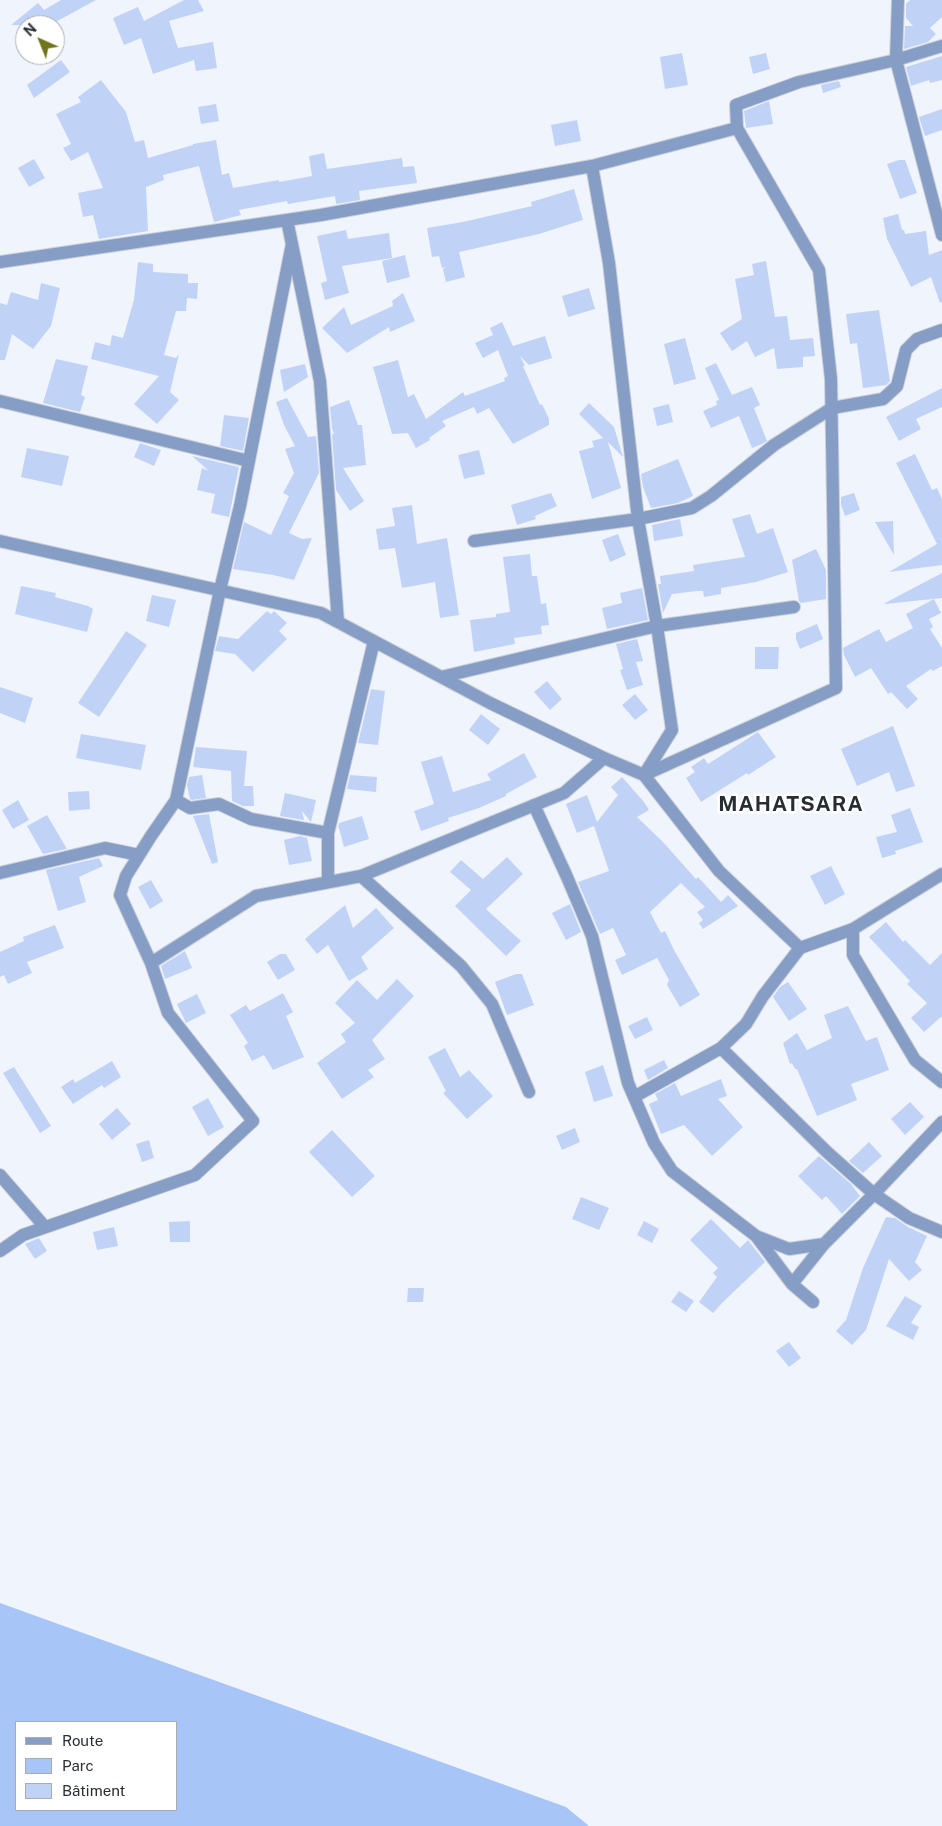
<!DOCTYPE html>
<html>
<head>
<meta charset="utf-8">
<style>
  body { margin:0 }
  #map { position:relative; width:942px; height:1826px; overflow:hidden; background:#f0f4fc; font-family:"Public Sans",sans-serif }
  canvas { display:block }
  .legend { position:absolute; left:15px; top:1721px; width:162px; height:90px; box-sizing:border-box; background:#fff; border:1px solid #a9abad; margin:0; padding:6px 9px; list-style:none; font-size:15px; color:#282c33 }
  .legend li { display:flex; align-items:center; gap:10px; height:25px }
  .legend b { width:25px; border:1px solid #a9abad }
  .north { position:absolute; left:15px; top:15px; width:50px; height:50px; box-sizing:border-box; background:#fff; border:1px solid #a9abad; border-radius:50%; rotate:316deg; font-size:14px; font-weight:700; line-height:20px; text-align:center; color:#282c33 }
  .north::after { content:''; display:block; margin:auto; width:18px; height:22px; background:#70741b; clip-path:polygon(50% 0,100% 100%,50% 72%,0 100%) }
</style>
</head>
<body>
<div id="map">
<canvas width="942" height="1826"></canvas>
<ul class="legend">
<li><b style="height:6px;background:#869dc6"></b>Route</li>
<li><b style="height:14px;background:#a8c5f8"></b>Parc</li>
<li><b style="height:14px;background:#c0d3f6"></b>Bâtiment</li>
</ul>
<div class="north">N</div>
</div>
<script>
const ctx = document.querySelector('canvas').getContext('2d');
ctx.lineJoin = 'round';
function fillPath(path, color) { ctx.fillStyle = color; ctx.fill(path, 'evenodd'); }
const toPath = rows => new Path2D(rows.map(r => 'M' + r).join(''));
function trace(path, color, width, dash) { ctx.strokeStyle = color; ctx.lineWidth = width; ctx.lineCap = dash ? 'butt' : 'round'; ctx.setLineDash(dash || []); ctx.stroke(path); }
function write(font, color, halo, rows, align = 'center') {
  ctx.font = font + ' "Public Sans",sans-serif'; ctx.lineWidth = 5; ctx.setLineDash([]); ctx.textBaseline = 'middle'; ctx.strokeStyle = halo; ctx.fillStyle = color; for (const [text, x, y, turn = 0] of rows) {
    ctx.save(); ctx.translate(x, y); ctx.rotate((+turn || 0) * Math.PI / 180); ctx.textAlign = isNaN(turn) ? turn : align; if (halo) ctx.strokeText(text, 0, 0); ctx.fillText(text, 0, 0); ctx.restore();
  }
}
fillPath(toPath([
  [0,1603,566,1807,589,1826,0,1826],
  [16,1722,176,1722,176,1810,16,1810]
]), '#a8c5f8');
fillPath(toPath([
  [61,0,96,0,50,25,11,25,38,3,44,10],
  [184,0,198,0,204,11,169,21,178,48,213,42,217,68,196,71,194,60,153,74,141,38,124,45,113,18,138,7,144,21],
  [910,0,942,0,942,17,930,28,936,34,928,42,904,49,905,26,913,26,906,18,906,4],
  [682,53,688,85,665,89,660,57],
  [766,53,770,69,753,74,749,57],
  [942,56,942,80,930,83,929,80,911,86,906,67],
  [61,60,70,72,34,98,27,85],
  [101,80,126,112,135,142,144,140,148,158,193,145,193,144,216,140,222,175,229,173,233,188,279,180,279,182,312,176,309,156,324,153,327,169,402,158,403,167,414,166,417,183,359,191,360,200,336,204,335,196,288,204,287,201,239,210,241,215,214,222,199,166,163,175,164,180,146,187,148,231,99,239,93,215,83,217,78,193,103,188,88,152,71,161,63,148,71,144,56,114,81,102,78,97],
  [839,81,841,87,823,93,821,85],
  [769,101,773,124,746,128,744,111],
  [216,104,219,121,201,124,198,107],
  [942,109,942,130,925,136,919,117],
  [577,120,581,141,555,146,551,125],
  [34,159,45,178,29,187,18,168],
  [899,160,905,160,917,193,900,199,887,164],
  [574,189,583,220,539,234,459,252,465,277,446,282,443,269,446,267,442,268,439,256,432,257,427,228,463,222,532,206,531,202],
  [898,214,902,230,904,230,905,234,926,231,929,255,942,250,942,302,940,303,931,277,911,287,887,239,883,218],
  [346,230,348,239,389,233,392,258,342,266,349,293,325,300,321,283,327,281,317,236],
  [405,255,410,277,387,283,382,261],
  [766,261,775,317,787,316,790,340,813,338,815,356,803,357,803,367,777,369,774,348,755,357,747,341,732,351,720,333,742,319,735,279,754,275,752,264],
  [138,262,153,264,153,272,188,274,188,283,198,283,197,299,187,298,186,311,176,311,164,355,176,358,179,354,170,392,179,400,157,424,134,404,159,376,91,359,95,342,110,346,112,335,123,338,134,300],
  [41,283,60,288,51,326,33,349,12,334,5,360,0,360,0,303,7,305,11,292,38,300],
  [589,288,595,309,568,317,562,296],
  [403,293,415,321,390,332,389,327,347,353,322,328,344,307,351,325,393,306,392,301],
  [879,310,890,381,886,385,863,388,857,343,850,344,846,314],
  [502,322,513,346,545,336,552,358,529,365,520,356,525,366,523,366,540,405,542,404,549,419,549,425,513,444,489,408,477,414,474,407,442,421,446,426,429,438,430,440,416,448,408,433,392,434,373,367,398,360,408,397,414,394,426,419,463,392,465,396,505,381,504,378,508,376,498,350,483,358,475,343,493,335,490,328],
  [685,338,696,379,674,385,664,344],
  [56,359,88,366,81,395,85,397,80,412,43,403],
  [716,363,732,395,752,387,760,405,754,408,767,441,762,444,752,448,739,416,711,428,703,411,717,405,716,401,719,400,705,368],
  [305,364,308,377,284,392,280,370],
  [942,388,942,407,916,419,921,429,899,441,886,417],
  [287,398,308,437,316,436,319,473,289,533,302,539,312,538,294,580,273,575,233,569,244,522,271,535,289,496,283,493,294,473,285,449,295,446,284,425,276,402],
  [349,400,358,425,362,425,366,465,343,468,364,501,350,511,336,490,332,434,334,434,332,428,330,407],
  [589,403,614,427,623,457,608,442,621,488,592,499,579,451,594,447,592,441,603,438,579,414],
  [669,404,673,422,657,426,653,408],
  [224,415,249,418,243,451,220,446],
  [140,443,161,450,154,466,134,457],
  [27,448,69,456,62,486,21,477],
  [479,450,485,474,464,479,458,455],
  [915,454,932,490,937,488,942,499,942,565,889,572,937,544,896,463],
  [192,456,239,467,229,517,211,513,215,494,197,490,202,468,209,471],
  [678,459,693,496,678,503,651,508,643,487,641,474],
  [551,493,557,506,535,516,536,519,517,525,511,505],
  [854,493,860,510,845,516,841,505,841,497],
  [412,505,417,544,447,538,459,615,440,618,435,582,402,588,395,548,379,550,376,529,395,526,392,508],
  [750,514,757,534,773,528,788,572,756,582,721,588,721,594,704,597,703,591,697,591,672,594,663,613,658,584,661,584,660,576,694,571,693,565,745,557,732,519],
  [680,519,683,536,654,541,652,525],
  [893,521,894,555,875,522],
  [618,534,626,555,610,562,602,540],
  [816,549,826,570,826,599,801,603,799,601,792,560],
  [530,554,532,576,537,576,541,604,546,603,549,625,541,626,542,634,514,638,515,644,474,652,470,620,496,617,496,614,510,612,503,557],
  [942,573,942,598,885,604,885,603],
  [21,586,56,593,55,597,88,606,93,609,87,632,15,614],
  [642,588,648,620,607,629,602,608,622,603,620,593],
  [152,595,176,600,169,627,146,621],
  [934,599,941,613,929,619,933,627,930,629,942,648,942,666,933,671,931,669,906,686,918,699,907,709,891,692,888,694,871,668,855,677,844,655,843,648,879,629,886,642,913,628,906,614],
  [267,611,271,614,274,611,287,623,279,631,287,639,253,672,235,654,215,651,219,636,238,639],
  [817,624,823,639,800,649,796,639,796,633],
  [126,631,147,645,99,717,78,703],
  [637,639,643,661,636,662,643,685,627,690,620,670,623,669,616,644],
  [755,647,779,647,778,669,755,669],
  [547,681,562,699,550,710,534,692],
  [0,687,33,698,25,723,0,713],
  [371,689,385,691,378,745,358,743],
  [635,694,648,710,635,720,622,705],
  [481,714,500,729,488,745,469,730],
  [893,726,915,786,896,792,889,772,857,786,841,749],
  [758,732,776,757,748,775,747,773,701,802,686,778,695,772,691,767,704,758,708,764],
  [81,734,146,745,141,770,76,758],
  [196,747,247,751,244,786,253,786,254,806,243,806,232,801,231,771,193,767],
  [524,753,537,777,506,794,506,796,479,808,448,818,449,821,421,831,414,811,434,804,421,762,442,756,453,792,491,780,487,774],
  [202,775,206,798,192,800,190,799,187,785,189,777],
  [350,775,377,777,376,792,347,789],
  [622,777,644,802,649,810,637,817,662,841,696,879,698,877,721,902,728,895,738,906,703,929,699,923,703,920,697,912,705,907,681,883,650,912,661,933,665,931,674,950,700,995,680,1007,667,985,669,980,657,958,622,975,615,960,626,955,613,928,600,934,578,882,609,871,594,826,577,833,566,804,587,795,597,822,618,795,611,787],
  [89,791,90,809,69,811,68,792],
  [285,793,316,800,311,822,302,811,304,820,280,816],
  [18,800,29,820,13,829,2,810],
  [910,808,923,842,895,851,896,854,882,858,876,837,897,832,891,815],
  [209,814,218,862,212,864,193,816],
  [47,815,67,849,43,854,27,826],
  [362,816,369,839,344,847,339,828,340,828,338,828,339,823],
  [300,836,307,838,312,861,289,865,284,840],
  [507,857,523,874,486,909,521,941,506,956,455,906,471,890,450,872,461,860,483,879],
  [99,858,103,866,79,877,86,902,58,911,46,870],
  [831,866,845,894,825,905,810,876],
  [151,880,163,901,150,909,138,887],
  [570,904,581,932,566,940,552,913],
  [345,905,353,928,376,908,394,928,361,957,368,969,349,981,328,945,317,954,305,939],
  [886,922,903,942,905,940,930,965,942,953,942,1018,941,1017,924,1032,911,1018,927,1003,907,984,910,981,869,937],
  [55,925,64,948,27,962,32,973,8,984,4,975,0,977,0,952,24,941,23,937],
  [185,951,192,968,165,979,161,966],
  [280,954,286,954,295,970,278,980,267,962],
  [516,974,522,974,534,1005,507,1015,495,982],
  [397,979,414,996,372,1040,385,1059,368,1070,374,1077,342,1099,317,1063,346,1042,341,1034,355,1023,335,1003,357,980,377,1000],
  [788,982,807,1009,789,1021,773,997,780,987],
  [283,993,293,1012,286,1016,304,1057,273,1070,264,1055,252,1061,244,1046,248,1043,230,1015,246,1005,250,1011],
  [197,994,206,1013,186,1023,177,1004],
  [848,1006,866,1041,877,1037,889,1070,851,1084,857,1100,817,1116,797,1069,795,1069,792,1063,790,1064,783,1043,797,1033,807,1050,832,1038,824,1015],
  [647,1017,653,1030,635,1039,628,1026],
  [445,1048,460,1077,469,1070,493,1096,467,1119,443,1093,446,1091,428,1057],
  [664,1060,668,1068,648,1080,644,1070],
  [112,1061,121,1077,104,1088,102,1085,73,1104,61,1087,73,1079,75,1083],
  [603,1065,613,1096,594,1102,585,1072],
  [14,1067,51,1126,40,1133,3,1073],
  [721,1079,727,1096,718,1099,743,1127,712,1156,684,1125,661,1134,649,1104,658,1100,655,1094,675,1083,681,1096],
  [208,1098,224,1127,208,1136,192,1107],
  [910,1102,924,1117,905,1135,891,1119],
  [117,1108,131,1124,112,1140,99,1124],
  [575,1128,580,1142,562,1150,556,1136],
  [332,1130,375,1176,352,1197,309,1152],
  [149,1140,154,1158,142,1162,136,1144],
  [869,1142,882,1156,863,1173,849,1161],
  [819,1156,851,1184,860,1196,842,1214,826,1196,822,1200,798,1176],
  [581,1197,609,1208,599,1230,572,1219],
  [886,1217,895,1218,908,1227,927,1236,915,1262,922,1270,909,1281,889,1259,866,1330,852,1345,836,1331,846,1320,863,1268],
  [711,1219,740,1248,748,1240,765,1262,722,1303,713,1313,699,1302,717,1277,713,1273,718,1268,690,1240],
  [190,1221,190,1242,170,1242,169,1222],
  [644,1221,659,1229,652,1243,637,1235],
  [114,1227,118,1246,97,1250,93,1232],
  [39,1238,47,1251,35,1259,25,1244],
  [408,1288,424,1288,423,1302,407,1302],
  [679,1291,694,1301,686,1312,671,1302],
  [905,1296,922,1306,911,1323,919,1327,913,1340,886,1326],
  [789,1342,801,1358,789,1367,776,1351]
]), '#c0d3f6');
const street = toPath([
  [942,46,896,60,942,235],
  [592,166,609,263,638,519,657,626,672,730,644,775],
  [287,220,320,381,338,622],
  [0,262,321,215,592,166,737,128,736,105,799,82,896,60,898,0],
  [0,401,249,461],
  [0,541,321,613,490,703,604,758,644,775,719,871,800,948,853,929,942,874],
  [474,541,638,519,692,508,711,496,774,445,832,408,883,399,897,386,906,350,917,339,942,330],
  [441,677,657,626,794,607],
  [644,775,836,688,831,379,819,270,737,128],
  [176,800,190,808,219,804,251,819,328,833],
  [534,805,567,877,592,936,628,1083,654,1143,672,1171,756,1236,789,1249,824,1244,874,1194,942,1122],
  [0,873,105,848,139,855],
  [361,876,461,966,492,1004,529,1092],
  [328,882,328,833,374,641],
  [853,929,853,955,915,1060,942,1082],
  [151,963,256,896,361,876,564,793,604,758],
  [721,1048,827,1152,874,1194,909,1218,942,1232],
  [634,1097,721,1048,746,1024,763,996,800,948],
  [0,1175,45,1227],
  [756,1236,792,1284],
  [0,1251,23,1235,195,1175,253,1121,168,1013,151,963,120,895,126,876,151,836,176,800,220,590,240,506,292,244],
  [813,1302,792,1284,824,1244]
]);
trace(street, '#ccd0d8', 14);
trace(street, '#869dc6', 12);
ctx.letterSpacing = '1px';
write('bold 21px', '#282c33', '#fff', [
  ["MAHATSARA",791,805]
]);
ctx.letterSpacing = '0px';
</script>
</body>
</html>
